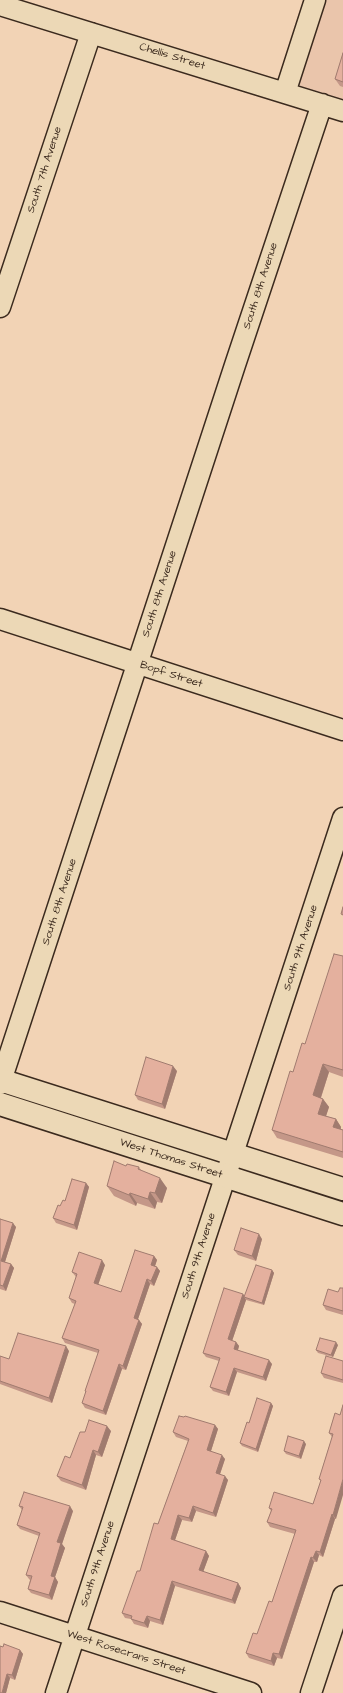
<!DOCTYPE html>
<html>
<head>
<meta charset="utf-8">
<style>
  body { margin:0 }
  canvas { display:block; background:#f2d3b5 }
</style>
</head>
<body>
<canvas width="343" height="1693"></canvas>
<script>
const ctx = document.querySelector('canvas').getContext('2d');
ctx.lineJoin = 'round';
function fillPath(path, color) { ctx.fillStyle = color; ctx.fill(path, 'evenodd'); }
const toPath = rows => new Path2D(rows.map(r => 'M' + r).join(''));
function trace(path, color, width, dash) { ctx.strokeStyle = color; ctx.lineWidth = width; ctx.lineCap = dash ? 'butt' : 'round'; ctx.setLineDash(dash || []); ctx.stroke(path); }
function write(font, color, halo, rows, align = 'center') {
  ctx.font = font + ' "Architects Daughter",sans-serif'; ctx.lineWidth = 3; ctx.setLineDash([]); ctx.textBaseline = 'middle'; ctx.strokeStyle = halo; ctx.fillStyle = color; for (const [text, x, y, turn = 0] of rows) {
    ctx.save(); ctx.translate(x, y); ctx.rotate((+turn || 0) * Math.PI / 180); ctx.textAlign = isNaN(turn) ? turn : align; if (halo) ctx.strokeText(text, 0, 0); ctx.fillText(text, 0, 0); ctx.restore();
  }
}
fillPath(toPath([
  [315,0,343,0,343,111,285,93]
]), '#eac5ab');
const minor = toPath([
  [0,5,343,111],
  [285,93,315,0],
  [0,307,91,33],
  [0,619,343,730],
  [0,1084,235,365,322,104],
  [0,1612,251,1693],
  [56,1693,343,818],
  [311,1693,343,1596]
]);
const secondary = toPath([
  [0,1080,343,1189],
  [0,1104,343,1214]
]);
trace(minor, '#3b2a1e', 23);
trace(secondary, '#3b2a1e', 25);
trace(minor, '#ecd8b6', 20);
trace(secondary, '#ecd8b6', 22);
fillPath(toPath([
  [343,53,343,87,340,86,335,79],
  [343,956,343,1077,329,1072,321,1098,323,1099,329,1107,326,1116,336,1119,341,1127,341,1129,343,1130,343,1158,277,1138,272,1130,293,1072],
  [177,1071,165,1109,138,1100,135,1095],
  [126,1166,139,1167,141,1170,167,1188,162,1203,157,1202,155,1209,137,1203,136,1206,114,1196,107,1186],
  [86,1183,89,1187,77,1230,56,1223,53,1218,60,1206,65,1201],
  [0,1219,16,1227,5,1262,11,1264,14,1268,6,1291,0,1289],
  [262,1239,256,1261,238,1255,234,1250],
  [154,1256,157,1260,155,1266,160,1271,154,1286,150,1284,138,1319,142,1324,139,1332,126,1370,122,1369,106,1415,85,1408,82,1403,86,1392,85,1391,98,1353,65,1343,62,1338,75,1304,72,1303,69,1298,76,1277,72,1272,105,1265,98,1285,121,1292],
  [272,1270,274,1273,264,1305,246,1300,232,1341,236,1342,239,1346,238,1350,272,1364,266,1381,237,1372,229,1396,213,1391,210,1387,219,1361,206,1357,203,1353,243,1294,244,1296],
  [343,1288,343,1315,326,1310,323,1305],
  [338,1345,333,1357,318,1353,316,1350],
  [69,1351,52,1403,0,1384,0,1356,9,1359],
  [343,1361,343,1383,324,1378,321,1373],
  [271,1403,273,1406,258,1452,242,1446,240,1443],
  [335,1413,336,1519,335,1519,323,1557,319,1555,317,1562,314,1562,282,1659,277,1658,274,1666,249,1658,246,1653,257,1634,272,1602,295,1534,270,1527,267,1522,271,1511,269,1508,313,1504,321,1481,319,1479,332,1437,329,1433],
  [215,1425,218,1429,211,1451,225,1459,220,1474,228,1480,216,1517,196,1511,192,1522,182,1520,175,1540,206,1551,209,1556,203,1572,238,1583,241,1588,235,1604,175,1586,163,1625,150,1621,148,1628,134,1624,131,1619,125,1618,122,1613,140,1571,158,1524,188,1441,176,1437,173,1432],
  [111,1431,102,1457,96,1455,86,1490,61,1481,57,1476,70,1458,85,1432],
  [306,1444,301,1459,286,1454,284,1451],
  [19,1506,73,1511,62,1544,65,1548,55,1577,58,1582,52,1600,31,1593,28,1589,30,1580,29,1579,26,1575,39,1536,20,1529,17,1525,22,1510],
  [3,1647,20,1650,23,1654,15,1680,10,1678,6,1693]
]), '#c49788');
fillPath(toPath([
  [323,1064,329,1072,319,1103,313,1095],
  [173,1066,177,1071,165,1109,162,1104],
  [323,1099,329,1107,324,1122,318,1114],
  [336,1119,341,1127,339,1135,333,1127],
  [160,1178,167,1188,162,1203,155,1193],
  [86,1183,89,1187,77,1230,74,1225],
  [150,1192,157,1202,155,1209,148,1199],
  [130,1193,137,1203,136,1206,129,1195],
  [13,1223,16,1227,4,1265,1,1261],
  [259,1234,262,1239,256,1261,252,1256],
  [154,1256,157,1260,154,1269,151,1265],
  [102,1260,105,1265,97,1288,94,1283],
  [11,1264,14,1268,6,1291,3,1286],
  [157,1267,160,1271,154,1286,151,1281],
  [272,1270,274,1273,264,1305,262,1303],
  [147,1279,150,1284,137,1322,134,1318],
  [243,1294,245,1297,244,1297,246,1300,231,1344,228,1339],
  [139,1320,142,1324,126,1370,123,1366],
  [236,1342,239,1346,237,1353,234,1349],
  [336,1342,338,1345,333,1357,331,1355],
  [66,1346,69,1351,52,1403,49,1398],
  [269,1360,272,1364,266,1381,263,1377],
  [119,1364,122,1369,106,1415,103,1411],
  [234,1368,237,1372,229,1396,226,1392],
  [271,1403,273,1406,258,1452,256,1449],
  [215,1425,218,1429,210,1454,207,1450],
  [107,1426,111,1431,102,1457,98,1452],
  [304,1441,306,1444,301,1459,299,1456],
  [93,1450,96,1455,86,1490,82,1485],
  [222,1455,225,1459,219,1477,216,1473],
  [225,1476,228,1480,216,1517,213,1513],
  [343,1479,343,1495,336,1519,333,1515],
  [70,1506,73,1511,62,1544,65,1548,55,1577,58,1582,52,1600,49,1595,51,1576,57,1542],
  [193,1506,196,1511,192,1522,189,1518],
  [332,1514,335,1519,323,1557,320,1552],
  [178,1515,182,1520,174,1543,171,1539],
  [206,1551,209,1556,202,1575,199,1570],
  [316,1551,319,1555,317,1562,313,1558],
  [311,1557,314,1562,282,1659,279,1654],
  [172,1581,175,1586,163,1625,160,1620],
  [238,1583,241,1588,235,1604,232,1600],
  [147,1616,150,1621,148,1628,144,1623],
  [20,1650,23,1654,15,1680,12,1675],
  [273,1653,277,1658,274,1666,271,1661],
  [7,1674,10,1678,6,1693,2,1693]
]), '#a07b6f');
const building = toPath([
  [343,53,343,82,335,79,343,53],
  [343,907,343,915,341,914,343,907],
  [334,954,343,956,343,1070,323,1064,313,1095,323,1099,318,1114,336,1119,333,1127,343,1130,343,1152,272,1130,290,1071,293,1072,302,1043,305,1044,334,954],
  [146,1057,173,1066,162,1104,135,1095,146,1057],
  [114,1161,126,1166,127,1164,139,1167,138,1169,160,1178,155,1193,150,1192,148,1199,130,1193,129,1195,107,1186,114,1161],
  [72,1179,86,1183,74,1225,53,1218,58,1205,60,1206,63,1200,65,1201,72,1179],
  [0,1219,13,1223,1,1261,11,1264,3,1286,0,1285,0,1219],
  [241,1228,259,1234,252,1256,234,1250,241,1228],
  [135,1250,154,1256,151,1265,157,1267,151,1281,147,1279,134,1318,139,1320,136,1328,123,1366,119,1364,103,1411,82,1403,86,1391,85,1391,99,1350,62,1338,76,1301,69,1298,77,1274,72,1272,79,1252,102,1260,94,1283,121,1292,135,1250],
  [256,1265,272,1270,262,1303,244,1297,256,1265],
  [224,1288,243,1294,228,1339,236,1342,234,1349,269,1360,263,1377,234,1368,226,1392,210,1387,220,1358,203,1353,224,1288],
  [340,1288,343,1288,343,1311,323,1305,328,1289,338,1292,340,1288],
  [18,1333,66,1346,49,1398,0,1381,0,1356,9,1359,18,1333],
  [320,1338,336,1342,331,1355,316,1350,320,1338],
  [326,1356,343,1361,343,1380,321,1373,326,1356],
  [257,1398,271,1403,256,1449,240,1443,247,1422,249,1423,257,1398],
  [343,1405,343,1479,333,1515,332,1514,320,1552,316,1551,313,1558,311,1557,279,1654,273,1653,271,1661,246,1653,253,1633,257,1634,269,1601,272,1602,296,1530,267,1522,272,1509,269,1508,274,1492,313,1504,321,1480,319,1479,333,1434,329,1433,335,1413,340,1415,343,1405],
  [179,1416,184,1417,185,1416,215,1425,207,1450,222,1455,216,1473,225,1476,213,1513,193,1506,189,1518,178,1515,171,1539,206,1551,199,1570,238,1583,232,1600,172,1581,160,1620,147,1616,144,1623,131,1619,132,1616,122,1613,137,1571,140,1571,154,1523,158,1524,189,1439,173,1432,179,1416],
  [89,1420,107,1426,98,1452,93,1450,82,1485,57,1476,65,1456,70,1458,80,1432,85,1432,89,1420],
  [288,1436,304,1441,299,1456,284,1451,288,1436],
  [24,1492,70,1506,57,1542,61,1543,51,1576,55,1577,49,1595,28,1589,32,1576,26,1575,40,1533,17,1525,23,1507,19,1506,24,1492],
  [4,1644,20,1650,12,1675,7,1674,2,1693,0,1693,0,1646,3,1647,4,1644]
]);
fillPath(building, '#e4b09e');
trace(building, '#a07b6f', 1);
write('11px', '#3b2a1e', '#ecd8b6', [
  ["Chellis Street",172,57,17],
  ["South 7th Avenue",45,170,-72],
  ["South 8th Avenue",261,286,-72],
  ["South 8th Avenue",160,594,-72],
  ["Bopf Street",171,675,18],
  ["South 8th Avenue",60,902,-72],
  ["South 9th Avenue",301,948,-72],
  ["West Thomas Street",171,1159,18],
  ["South 9th Avenue",199,1256,-72],
  ["South 9th Avenue",98,1564,-72],
  ["West Rosecrans Street",126,1653,18]
]);
</script>
</body>
</html>
